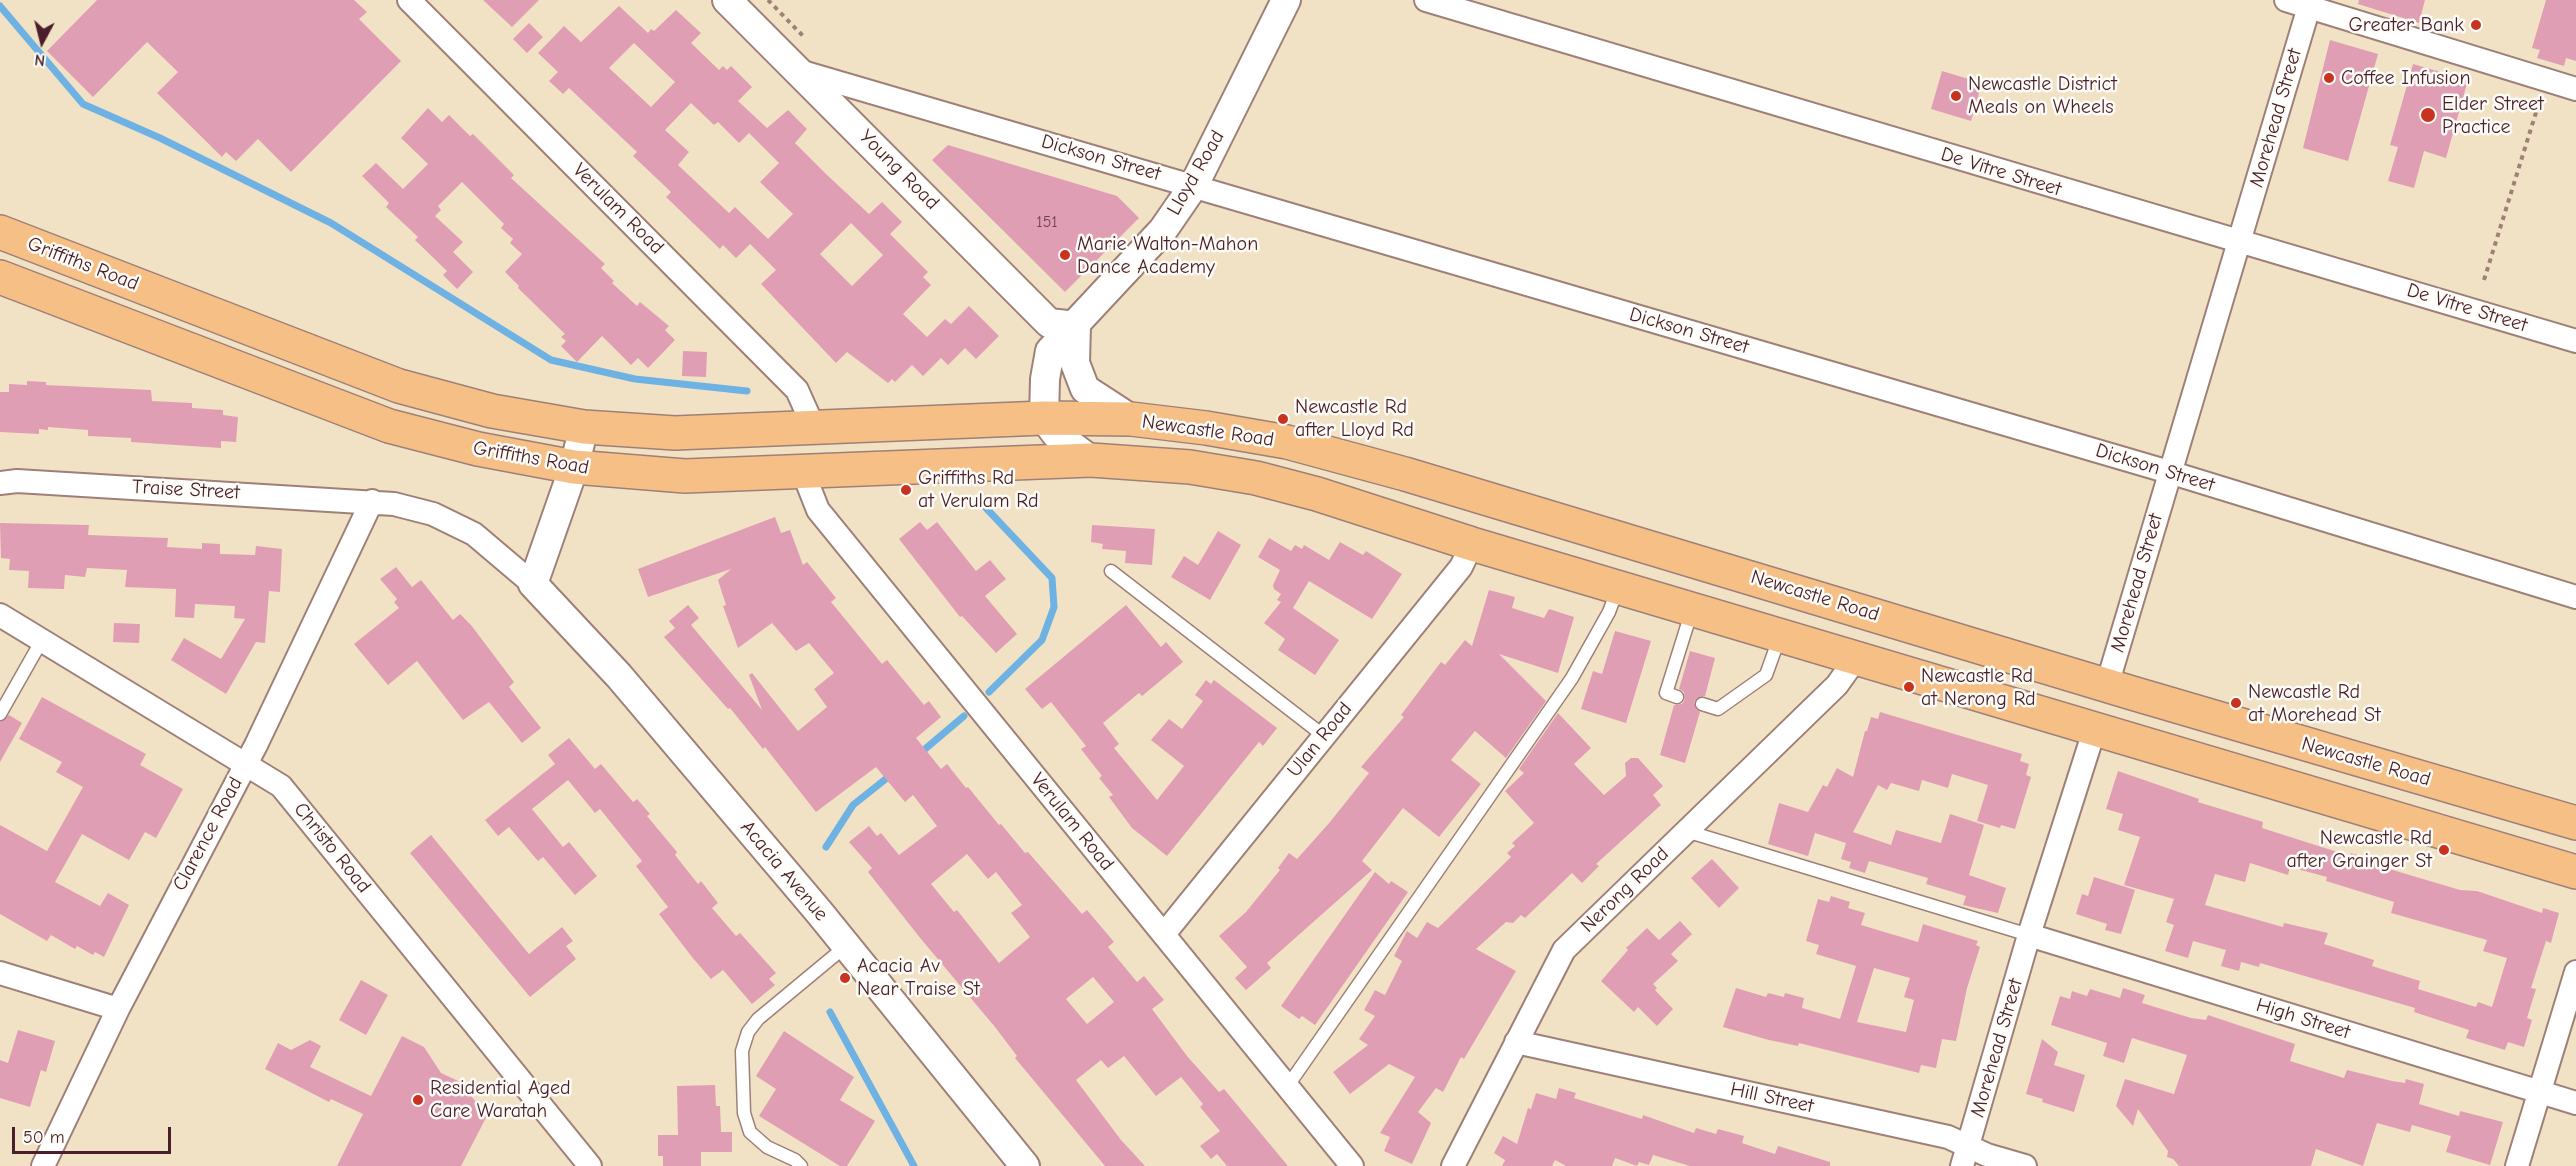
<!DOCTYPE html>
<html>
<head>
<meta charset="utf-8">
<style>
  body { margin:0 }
  #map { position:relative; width:2576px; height:1166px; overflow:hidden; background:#f2e2c5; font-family:"Comic Neue",sans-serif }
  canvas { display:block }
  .north { position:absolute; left:12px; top:12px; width:60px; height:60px; -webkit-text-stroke:4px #fdfcf7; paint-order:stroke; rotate:187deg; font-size:16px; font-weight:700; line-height:24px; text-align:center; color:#4a1f2b }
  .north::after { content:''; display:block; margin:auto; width:21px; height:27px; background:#4a1f2b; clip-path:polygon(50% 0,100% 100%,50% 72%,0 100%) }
  .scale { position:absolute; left:12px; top:1127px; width:159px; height:27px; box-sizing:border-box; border:3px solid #4a1f2b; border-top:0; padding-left:8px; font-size:18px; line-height:21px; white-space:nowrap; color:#4a1f2b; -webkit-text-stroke:4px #fdfcf7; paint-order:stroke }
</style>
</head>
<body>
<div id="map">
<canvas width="2576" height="1166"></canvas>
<div class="north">N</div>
<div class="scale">50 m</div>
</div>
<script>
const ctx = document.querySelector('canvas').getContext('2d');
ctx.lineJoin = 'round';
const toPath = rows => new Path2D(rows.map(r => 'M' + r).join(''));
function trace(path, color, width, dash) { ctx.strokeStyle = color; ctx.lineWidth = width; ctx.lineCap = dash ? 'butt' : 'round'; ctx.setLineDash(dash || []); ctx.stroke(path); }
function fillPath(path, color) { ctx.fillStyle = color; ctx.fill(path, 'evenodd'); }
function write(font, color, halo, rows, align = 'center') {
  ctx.font = font + ' "Comic Neue",sans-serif'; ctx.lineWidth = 5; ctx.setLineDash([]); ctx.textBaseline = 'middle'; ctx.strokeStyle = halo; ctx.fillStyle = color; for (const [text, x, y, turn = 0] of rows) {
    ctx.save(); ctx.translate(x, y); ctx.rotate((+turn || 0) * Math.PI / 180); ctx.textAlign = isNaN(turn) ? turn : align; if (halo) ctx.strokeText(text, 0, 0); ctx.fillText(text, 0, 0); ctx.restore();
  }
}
trace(toPath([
  [0,6,83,104,160,138,331,223,551,360,635,379,747,391],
  [986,508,1052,578,1054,607,1042,640,989,692],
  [918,755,964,716],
  [826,847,853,805,892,774],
  [830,1012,914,1166]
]), '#6db2e3', 7);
fillPath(toPath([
  [97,0,354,0,367,12,359,19,401,61,291,172,258,139,236,161,226,152,222,157,157,93,178,72,147,42,93,97,47,51],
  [483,0,539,0,512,27],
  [2359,0,2425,0,2419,23,2358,4],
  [2546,0,2576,0,2576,61,2566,58,2564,66,2537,58,2540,50,2532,48],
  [619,6,648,33,651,29,654,31,676,10,701,33,691,43,719,70,723,66,727,70,731,66,752,87,738,101,767,128,788,110,807,129,795,143,827,175,869,214,882,202,902,222,890,234,928,272,923,277,931,285,903,314,927,337,945,319,951,324,969,306,999,336,976,359,965,348,948,365,941,358,923,376,912,365,895,382,892,379,888,383,847,352,836,363,761,284,776,270,750,244,736,258,723,245,720,249,666,197,671,192,633,156,637,152,569,88,563,94,549,81,558,72,538,53,564,26,581,42],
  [634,43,675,82,651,107,609,68],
  [691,103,714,125,718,122,739,143,749,133,779,163,760,182,793,214,768,239,735,207,729,213,678,165,689,152,665,130],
  [851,223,883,255,852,286,820,254],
  [529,23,543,37,527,53,513,39],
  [2330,40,2378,54,2348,161,2303,148],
  [2413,64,2468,80,2446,158,2424,151,2414,188,2388,181,2398,147,2390,145],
  [1942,71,1982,83,1971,121,1931,109],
  [428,108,442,122,449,115,470,136,473,134,514,175,511,178,605,264,601,268,614,281,612,283,637,306,640,302,669,326,665,330,675,340,648,368,638,358,631,365,602,336,577,362,561,346,566,341,561,337,565,334,518,288,519,286,505,272,522,254,510,243,513,239,501,228,504,224,462,182,438,206,441,210,435,216,463,242,453,252,473,272,457,289,443,275,447,271,415,240,418,237,386,207,389,203,362,176,376,163,403,189,428,164,401,138],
  [948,145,1117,196,1139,218,1065,292,932,160],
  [683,351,707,352,706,377,682,376],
  [27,381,46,382,46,385,151,390,152,401,192,403,192,408,223,410,223,415,238,417,236,442,221,441,221,448,131,442,131,438,88,436,88,430,48,427,48,430,39,429,39,434,0,432,0,392,9,392,9,384,27,385],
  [775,517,781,533,790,530,803,565,807,562,836,598,831,602,882,664,887,660,924,705,929,701,941,717,916,738,941,769,947,764,966,788,968,787,999,825,1001,824,1025,853,1028,852,1082,914,1087,910,1114,942,1108,947,1137,982,1144,976,1164,1000,1152,1009,1187,1056,1219,1092,1224,1089,1288,1166,1227,1166,1217,1154,1211,1159,1200,1146,1220,1131,1200,1107,1203,1104,1181,1077,1156,1096,1124,1056,1108,1068,1101,1060,1076,1080,1121,1140,1145,1166,1105,1166,1015,1058,1017,1056,995,1027,921,939,868,872,872,868,849,842,869,826,877,836,881,833,899,855,937,826,913,795,905,802,876,767,816,812,765,747,763,749,730,708,728,709,664,637,675,628,669,621,688,605,699,618,691,625,762,710,749,675,752,673,798,731,827,707,814,689,834,673,809,643,796,651,772,623,738,648,723,606,726,605,718,580,731,569,648,597,638,569],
  [967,854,988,879,996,872,1022,905,1011,913,1030,937,999,963,957,910,954,912,931,884],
  [1093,977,1114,1002,1087,1024,1066,999],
  [920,522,927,530,937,522,976,571,990,560,1006,579,985,596,1017,634,996,653,962,616,960,617,899,539],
  [0,523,89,525,88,535,168,538,167,547,202,549,202,543,220,544,220,554,255,555,256,546,282,549,280,592,269,591,265,643,256,642,226,694,171,660,184,638,221,659,245,619,234,618,235,606,195,604,194,618,175,617,176,589,125,587,127,570,87,568,85,577,65,575,64,589,28,588,29,571,9,570,10,559,1,558],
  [1092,525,1155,529,1152,565,1125,563,1126,551,1102,549,1103,544,1091,542],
  [1218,531,1241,545,1210,600,1171,577,1184,556,1198,565],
  [1269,538,1291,551,1295,545,1302,549,1304,545,1329,560,1340,542,1363,555,1366,551,1402,574,1372,619,1309,581,1293,608,1339,640,1315,675,1278,650,1285,639,1264,623,1281,602,1277,600,1281,594,1274,589,1273,585,1280,570,1258,557],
  [396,567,412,587,421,580,453,620,460,614,471,625,514,682,509,687,541,728,522,743,489,702,463,720,417,661,388,685,354,644,399,608,394,602,397,599,380,579],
  [1489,590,1515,597,1512,608,1544,618,1549,609,1574,617,1558,673,1499,654,1546,701,1506,758,1475,731,1451,760,1481,784,1439,837,1403,808,1362,861,1372,870,1267,963,1271,968,1246,990,1235,978,1247,967,1219,936,1246,912,1280,870,1278,868,1289,853,1297,859,1330,822,1369,773,1361,767,1404,717,1401,715,1441,662,1445,665,1465,640,1472,646],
  [1126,605,1161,647,1166,642,1183,662,1142,696,1139,693,1103,723,1119,744,1114,748,1157,800,1184,766,1151,740,1169,719,1182,729,1203,701,1195,695,1206,680,1211,684,1214,680,1277,728,1263,746,1259,742,1167,856,1132,828,1109,797,1113,795,1099,778,1102,776,1081,749,1086,746,1051,702,1042,709,1025,689],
  [114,623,140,624,139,643,113,642],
  [1615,631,1651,641,1626,723,1581,709,1593,671,1602,674],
  [1690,651,1715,658,1705,696,1697,698,1694,702,1696,709,1700,712,1685,763,1660,755,1674,705,1682,704,1685,699,1684,692,1679,689],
  [42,697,146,754,140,765,183,789,156,838,145,832,129,860,82,834,55,882,100,906,108,893,129,905,104,957,95,952,93,955,77,946,75,949,51,935,47,941,0,914,0,825,47,851,83,787,56,772,62,762,19,739],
  [1880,712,2022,754,2020,761,2029,764,2026,775,2031,777,2015,829,2001,825,2000,828,1977,821,1988,785,1952,774,1948,788,1922,780,1919,791,1891,783,1887,790,1878,785,1853,832,1891,845,1896,830,1941,843,1950,814,1984,825,1969,875,2006,888,1998,913,1963,905,1966,896,1926,884,1928,878,1869,861,1865,873,1849,868,1851,862,1841,859,1846,843,1815,833,1808,856,1768,844,1779,803,1808,812,1823,785,1827,787,1837,768,1853,777,1865,731,1867,731,1871,717,1878,719],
  [1558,713,1591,748,1574,764,1604,795,1626,776,1625,763,1631,758,1638,758,1663,786,1653,795,1661,805,1596,864,1599,866,1582,883,1572,873,1525,918,1521,915,1513,923,1506,922,1476,949,1516,971,1464,1059,1461,1057,1443,1092,1436,1088,1418,1112,1431,1123,1412,1164,1384,1151,1390,1137,1380,1133,1415,1077,1389,1064,1350,1094,1333,1072,1368,1045,1359,1039,1375,1016,1364,1010,1375,990,1385,995,1402,961,1394,956,1407,931,1417,938,1427,922,1438,928,1511,857,1507,853,1515,846,1512,843,1534,823,1505,791,1524,773,1519,769],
  [9,715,22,723,0,762,0,722],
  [569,738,595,769,601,764,633,802,637,799,650,814,647,816,677,852,675,855,698,884,701,881,718,903,712,908,736,936,740,933,776,973,769,979,775,985,752,1004,723,970,711,979,692,957,659,914,668,907,636,866,642,861,600,809,595,813,568,780,532,809,563,847,569,842,597,876,575,895,543,857,538,861,509,827,498,836,485,820,555,764,548,755],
  [2118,771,2199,799,2198,802,2263,822,2262,828,2350,856,2351,853,2368,858,2366,862,2460,890,2477,891,2542,913,2543,908,2559,913,2551,943,2546,941,2531,988,2536,989,2527,1018,2532,1020,2524,1047,2508,1042,2505,1050,2466,1038,2469,1030,2414,1012,2415,1008,2260,963,2259,967,2241,962,2239,971,2221,966,2226,950,2193,941,2188,958,2165,951,2174,925,2166,922,2174,899,2124,885,2140,837,2118,830,2123,814,2106,809],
  [2250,863,2288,875,2290,867,2327,877,2326,881,2394,902,2391,913,2487,940,2483,951,2507,958,2492,1007,2478,1002,2476,1007,2418,989,2420,981,2372,966,2374,960,2324,944,2328,933,2284,923,2283,927,2205,905,2215,874,2245,882],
  [431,835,529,954,562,927,573,941,566,946,576,959,530,997,410,853],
  [1712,859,1739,888,1719,908,1691,878],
  [1375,872,1389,884,1391,881,1408,892,1315,1025,1302,1016,1299,1019,1281,1006],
  [2094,877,2135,890,2121,934,2105,930,2107,924,2076,914,2082,894,2088,896],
  [1831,896,1850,902,1848,908,1865,913,1861,925,1918,942,1923,924,1978,941,1976,945,1980,947,1967,988,1956,1041,1942,1039,1936,1068,1921,1065,1919,1073,1799,1043,1798,1046,1769,1040,1723,1027,1736,988,1766,997,1768,993,1784,997,1785,993,1804,998,1802,1008,1840,1019,1856,966,1816,954,1819,945,1806,941,1818,899,1829,902],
  [1874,968,1910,978,1904,997,1914,1000,1906,1032,1857,1022],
  [1680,921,1692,934,1671,954,1678,961,1653,984,1657,988,1655,990,1673,1009,1657,1026,1638,1007,1634,1012,1601,981,1628,950,1626,948,1647,928,1659,940],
  [361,980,388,995,366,1035,339,1020],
  [2123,988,2145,995,2142,1003,2191,1018,2206,1020,2208,1015,2295,1044,2290,1061,2344,1078,2347,1070,2392,1081,2405,1083,2406,1079,2424,1084,2419,1104,2459,1116,2460,1111,2503,1122,2490,1165,2446,1152,2451,1136,2412,1125,2410,1132,2377,1123,2363,1166,2316,1149,2311,1166,2179,1166,2173,1159,2167,1157,2168,1151,2138,1109,2133,1126,2116,1106,2125,1079,2174,1094,2187,1055,2132,1038,2124,1063,2103,1056,2107,1043,2051,1025,2060,996,2070,999,2072,991,2087,996,2090,989,2120,998],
  [18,1030,55,1041,46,1072,41,1070,30,1107,0,1098,0,1060,8,1063],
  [784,1031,854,1077,840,1100,875,1121,847,1166,840,1166,759,1116,776,1089,756,1076],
  [402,1036,424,1047,441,1073,458,1081,477,1103,490,1110,461,1166,337,1166,363,1114,331,1099,329,1102,265,1069,278,1043,291,1050,310,1040,321,1046,310,1067,371,1096],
  [2042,1039,2058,1052,2054,1065,2085,1075,2074,1112,2042,1102,2043,1099,2026,1094],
  [715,1085,716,1106,720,1106,721,1132,732,1132,732,1152,701,1152,701,1166,663,1166,663,1156,658,1156,658,1135,678,1135,677,1086],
  [1559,1088,1576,1093,1574,1098,1642,1119,1643,1115,1694,1133,1696,1128,1716,1134,1718,1129,1744,1136,1742,1143,1775,1154,1778,1146,1830,1162,1830,1166,1690,1166,1653,1155,1649,1165,1639,1162,1637,1166,1615,1158,1612,1166,1566,1166,1555,1160,1552,1166,1502,1166,1505,1160,1494,1153,1503,1136,1517,1144,1528,1108,1531,1109,1536,1093,1556,1099]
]), '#e09eb4');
const service = toPath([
  [1111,571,1324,736],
  [1677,697,1666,693,1692,610],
  [1702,704,1718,709,1766,675,1780,636],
  [0,714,42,640],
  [1686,831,2029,935],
  [1287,1087,1572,678,1609,612,1618,588],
  [801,1166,795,1160,767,1147,750,1132,744,1113,742,1051,748,1032,758,1019,846,946]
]);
const minor = toPath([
  [409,0,797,390,814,428],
  [1426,0,2576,341],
  [2286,0,2576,89],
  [799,71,2169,472,2576,597],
  [803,472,818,510,1352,1166],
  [0,483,17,481,394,504,433,514,474,534,533,584],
  [0,615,281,786,590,1166],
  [2107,685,2311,0],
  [1164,934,1461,567,1472,544],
  [2029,935,2576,1103],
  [0,973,118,1009],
  [1516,1042,1948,1137,1987,1155,2025,1166],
  [43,1166,118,1009,256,745,372,501],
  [1453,1166,1564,950,1837,685,1857,657],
  [1962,1166,2029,935,2095,728],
  [2517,1166,2576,972]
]);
const tertiary = toPath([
  [727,0,1049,323,1076,326],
  [1076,326,1075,363,1085,389,1131,419],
  [584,427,574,467,533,584,619,676,819,912,1025,1166],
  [1091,460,1056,434,1044,418,1045,379,1050,351,1163,230,1194,185,1286,0]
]);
const trunk = toPath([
  [0,232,399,386,492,411,584,427,675,433,1044,418,1131,419,1206,428,1287,442,1405,474,2132,693,2576,823],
  [0,277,389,426,478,449,574,467,685,476,1091,460,1190,467,1256,478,1317,494,1472,544,2576,872]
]);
trace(service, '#9e8078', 15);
trace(minor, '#9e8078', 26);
trace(tertiary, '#9e8078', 32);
trace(trunk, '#9e8078', 36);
trace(toPath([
  [768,0,804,37],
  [2484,280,2538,106]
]), '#9e8078', 4, [4.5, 4.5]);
trace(service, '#fff', 12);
trace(minor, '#fff', 22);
trace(tertiary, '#fff', 28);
trace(trunk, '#f5bf86', 33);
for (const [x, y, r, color] of [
  [2476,25,6,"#c8321e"],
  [2329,78,6,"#c8321e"],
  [1956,96,6,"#c8321e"],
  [2428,115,8,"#c8321e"],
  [1065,255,6,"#c8321e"],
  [1283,419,6,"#c8321e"],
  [906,490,6,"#c8321e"],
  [1909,687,6,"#c8321e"],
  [2236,703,6,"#c8321e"],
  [2444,850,6,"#c8321e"],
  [845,978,6,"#c8321e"],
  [418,1100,6,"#c8321e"]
]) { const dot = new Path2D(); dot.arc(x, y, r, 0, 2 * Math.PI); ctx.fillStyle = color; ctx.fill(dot); trace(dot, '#fdfcf7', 2); }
write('16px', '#703f4d', null, [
  ["151",1047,222]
]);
write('20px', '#4a1f2b', '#fdfcf7', [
  ["Greater Bank",2464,25,"right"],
  ["Coffee Infusion",2341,78],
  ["Newcastle District",1968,84],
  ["Meals on Wheels",1968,107],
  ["Elder Street",2442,104],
  ["Practice",2442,127],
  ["Marie Walton-Mahon",1077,244],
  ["Dance Academy",1077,267],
  ["Newcastle Rd",1295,407],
  ["after Lloyd Rd",1295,430],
  ["Griffiths Rd",918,478],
  ["at Verulam Rd",918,501],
  ["Newcastle Rd",1921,676],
  ["at Nerong Rd",1921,699],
  ["Newcastle Rd",2248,692],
  ["at Morehead St",2248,715],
  ["Newcastle Rd",2432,838,"right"],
  ["after Grainger St",2432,861,"right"],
  ["Acacia Av",857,966],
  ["Near Traise St",857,989],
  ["Residential Aged",430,1088],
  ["Care Waratah",430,1111]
], 'left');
write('20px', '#4a1f2b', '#fdfcf7', [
  ["Morehead Street",2276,118,-74],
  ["Dickson Street",1101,158,16],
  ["Young Road",899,170,45],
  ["De Vitre Street",2001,172,17],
  ["Lloyd Road",1196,173,-60],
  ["Verulam Road",618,209,45],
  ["Griffiths Road",83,264,21],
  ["De Vitre Street",2467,308,17],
  ["Dickson Street",1689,331,16],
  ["Newcastle Road",1208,431,8],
  ["Griffiths Road",531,458,10],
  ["Dickson Street",2155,468,17],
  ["Traise Street",186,490,3],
  ["Morehead Street",2137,583,-74],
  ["Newcastle Road",1815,596,17],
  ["Ulan Road",1320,740,-51],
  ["Newcastle Road",2366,762,16],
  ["Verulam Road",1072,822,51],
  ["Clarence Road",208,834,-62],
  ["Christo Road",332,848,51],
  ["Acacia Avenue",784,871,50],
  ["Nerong Road",1625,890,-44],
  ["High Street",2303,1019,17],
  ["Morehead Street",1997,1048,-74],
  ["Hill Street",1772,1098,12]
]);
</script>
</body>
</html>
